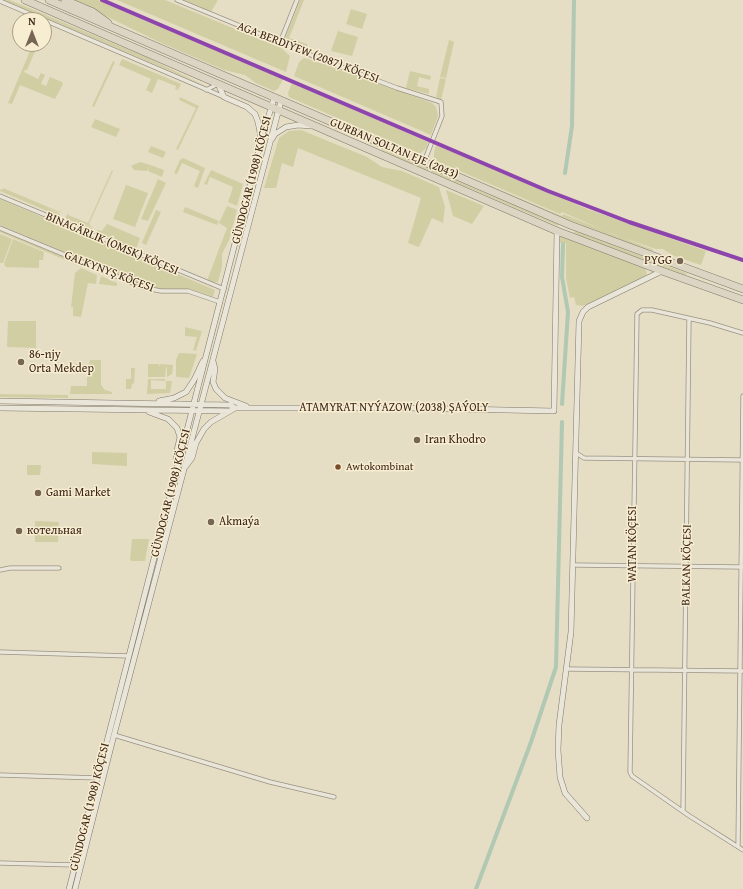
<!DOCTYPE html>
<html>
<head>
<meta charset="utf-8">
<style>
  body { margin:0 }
  #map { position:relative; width:743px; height:889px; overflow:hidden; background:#e5ddc4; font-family:"Gentium Book Plus",serif }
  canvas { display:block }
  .north { position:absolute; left:12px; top:12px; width:40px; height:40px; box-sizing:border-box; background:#f7edd0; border:1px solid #ac9d86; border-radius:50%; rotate:0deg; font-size:11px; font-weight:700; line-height:16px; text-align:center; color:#3c2417 }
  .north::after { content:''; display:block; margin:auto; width:14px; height:18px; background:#776554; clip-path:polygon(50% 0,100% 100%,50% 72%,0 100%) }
</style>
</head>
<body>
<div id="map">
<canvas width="743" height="889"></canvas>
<div class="north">N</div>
</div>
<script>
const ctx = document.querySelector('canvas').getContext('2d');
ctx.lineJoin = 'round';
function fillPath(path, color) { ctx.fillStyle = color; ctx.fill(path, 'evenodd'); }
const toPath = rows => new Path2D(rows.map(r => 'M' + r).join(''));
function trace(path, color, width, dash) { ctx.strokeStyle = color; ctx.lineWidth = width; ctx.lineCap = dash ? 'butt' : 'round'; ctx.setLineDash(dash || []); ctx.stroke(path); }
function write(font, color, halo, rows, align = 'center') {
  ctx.font = font + ' "Gentium Book Plus",serif'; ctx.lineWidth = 3; ctx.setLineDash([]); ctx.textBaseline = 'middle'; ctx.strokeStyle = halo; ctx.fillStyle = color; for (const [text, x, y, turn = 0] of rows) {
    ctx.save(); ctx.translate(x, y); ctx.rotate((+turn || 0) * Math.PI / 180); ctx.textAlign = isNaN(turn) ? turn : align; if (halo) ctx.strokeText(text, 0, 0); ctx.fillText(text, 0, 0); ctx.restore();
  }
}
fillPath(toPath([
  [4,0,10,0,146,57,206,86],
  [73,0,98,0,283,79,278,89,274,91,256,83,245,75,224,70,159,42],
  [117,0,165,0,281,48,290,56,286,72],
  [184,0,218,0,211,12],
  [300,0,304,0,289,38,307,44,307,47,285,38],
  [351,9,367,14,362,29,346,24],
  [338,31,358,37,352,56,331,51],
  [449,40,454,42,446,78,440,77],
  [33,44,38,44,27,70,25,70,24,72,38,79,41,73,45,75,41,84,46,86,50,77,62,82,63,84,55,99,20,85,12,104,8,103],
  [304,58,348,72,432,103,436,107,438,116,431,135,294,76,299,62],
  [122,59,181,84,178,90,175,89,176,86,158,79,152,93,146,90,151,79,119,65],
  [113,61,115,62,94,107,92,106],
  [410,71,431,76,430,80,419,77,417,86,429,89,429,94,406,88],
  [440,78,446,79,441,100,436,97],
  [292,83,428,142,427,147,420,154,289,97,288,93],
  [180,97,199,106,178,150,176,149,196,108,179,100],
  [95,119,120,129,116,137,91,127],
  [301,130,367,157,382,167,402,171,439,187,445,207,443,223,432,218,419,247,408,243,421,198,298,148,293,167,282,163,276,188,264,188,279,138,289,131],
  [436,145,587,209,706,251,701,265,674,256,663,249,656,249,615,235,562,212,560,214,434,160,434,152],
  [151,146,166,152,163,158,148,152],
  [382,149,558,224,558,226,394,156,382,150],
  [183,158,205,168,198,188,194,186,200,171,182,163,177,174,174,173,180,160],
  [140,162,150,165,147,171,134,170,131,166],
  [437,163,562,216,563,214,654,250,650,251,571,221],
  [150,165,164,170,162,177,148,171],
  [112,170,113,171,89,224,92,227,71,219,92,228,92,230,65,218,69,212,68,215,88,223],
  [211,170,243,184,237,206,228,202,233,187,210,177,207,185,204,184],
  [158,179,166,183,148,221,141,219],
  [126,185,148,193,135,227,113,219],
  [3,188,60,212,62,209,60,213,45,207,60,214,59,216,0,191,0,189,3,190],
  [446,190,484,206,472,224,453,216],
  [0,199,215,290,213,297,190,289,160,289,143,285,0,225],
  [227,206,237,210,229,240,222,254,222,267,218,282,208,282,208,278,227,228,219,223],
  [185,207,219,221,217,225,183,212],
  [156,210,161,212,146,245,142,243,143,240],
  [107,224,140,238,136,249,97,232,97,230,102,231],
  [0,230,76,262,77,265,0,232],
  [575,231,686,273,687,274,685,275,598,243,574,233],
  [0,234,12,239,3,263,0,263],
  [558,235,642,267,645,268,647,274,644,277,583,306,576,305,574,297,570,298,566,278,566,243,559,243],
  [13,239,44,252,43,260,39,260,39,268,6,267,4,264],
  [81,268,97,275,96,284,88,283,81,317,73,316,73,307,71,307,75,273],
  [101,276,117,283,117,286,99,284],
  [8,321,36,321,36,348,7,347],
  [185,327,202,331,196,351,193,350,197,337,185,336],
  [179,353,197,354,189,378,177,377,176,376,176,360],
  [90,360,101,360,101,385,105,390,112,392,112,394,70,394,71,386,87,386,87,370,81,370,81,365,74,365,74,364,89,365],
  [148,364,159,364,159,367,160,364,173,365,172,374,167,377,167,368,166,367,165,377,148,377],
  [131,368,135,368,134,383,132,384,131,389,126,389,126,379,131,379],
  [148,379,165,379,165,381,151,380,151,389,166,389,166,381,172,381,170,393,147,394],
  [0,394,68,395,68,398,0,397],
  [92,452,127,453,127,466,92,464],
  [27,465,41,465,40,475,27,475],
  [35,521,59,522,58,542,35,542],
  [132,539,149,539,145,561,132,561,130,560]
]), '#d2cea4');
trace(toPath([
  [565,173,572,126,574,0],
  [562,404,568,312,562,277,563,244],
  [476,889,531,742,556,667,562,422]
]), '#b1c8b2', 4);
const street = toPath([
  [177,0,323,60,397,88,441,102,442,116,424,162],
  [0,1,224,97],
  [280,43,297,0],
  [206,90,218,84],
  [0,196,224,289],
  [0,228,145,288,161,291,188,291,220,302],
  [743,333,710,323,652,310,642,310,637,314,630,772,632,776,688,815,743,850],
  [576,453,584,458,743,460],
  [573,565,742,567],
  [0,570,10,568,59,568],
  [0,652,129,656],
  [567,669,743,671],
  [114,735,270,782,334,797],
  [0,775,98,778],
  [683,811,689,319],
  [738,847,743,396],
  [0,863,75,865]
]);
const secondary = toPath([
  [218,84,224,97,247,107,255,114,258,122,261,138],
  [272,139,275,134,286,127,298,125,311,126],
  [213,361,215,369,213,382,216,389,225,398,246,406],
  [0,401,230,405,235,408,409,408,554,411,557,231],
  [159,401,174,398,186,392,194,380,203,361],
  [0,408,230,411,235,408],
  [149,412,168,419,177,428,180,437,176,455,177,464],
  [186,466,192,458,196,443,204,429,211,422,230,411],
  [587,818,565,793,560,777,558,750,559,725,571,632,579,321,583,312,588,307,662,271],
  [69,889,261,142,274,98],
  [75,889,114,735,281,101]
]);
const highway = toPath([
  [25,0,557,231,662,271,743,300],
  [49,0,570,225,743,289],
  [65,0,93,12,108,23]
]);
trace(street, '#9a9283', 5);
trace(secondary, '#81796b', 6);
trace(highway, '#81796b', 8);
trace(street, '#e9e6d9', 3.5);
trace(secondary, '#e9e6d9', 5);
trace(highway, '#ddd5c4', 7);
trace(toPath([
  [102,0,548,191,629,222,743,260]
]), '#8e44ad', 4);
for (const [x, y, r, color] of [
  [680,261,4,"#776554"],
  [21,362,4,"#776554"],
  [417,440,4,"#776554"],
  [338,467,3.5,"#7a4b2a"],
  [38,493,4,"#776554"],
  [211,522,4,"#776554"],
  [19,531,4,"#776554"]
]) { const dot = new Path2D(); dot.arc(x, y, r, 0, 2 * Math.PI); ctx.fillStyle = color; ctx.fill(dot); trace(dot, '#f7edd0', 1.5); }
write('11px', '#3c2417', '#f7edd0', [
  ["Awtokombinat",346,467]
], 'left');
write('12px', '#3c2417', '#f7edd0', [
  ["AGA BERDIÝEW (2087) KÖÇESI",308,53,21],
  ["GURBAN SOLTAN EJE (2043)",394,149,23],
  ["GÜNDOGAR (1908) KÖÇESI",252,180,-76],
  ["BINAGÄRLIK (OMSK) KÖÇESI",112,244,23],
  ["GALKYNYŞ KÖÇESI",109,272,21],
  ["ATAMYRAT NYÝAZOW (2038) ŞAÝOLY",394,408],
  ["GÜNDOGAR (1908) KÖÇESI",171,493,-76],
  ["WATAN KÖÇESI",633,544,-90],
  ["BALKAN KÖÇESI",687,565,-89],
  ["GÜNDOGAR (1908) KÖÇESI",90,807,-76]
]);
write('12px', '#3c2417', '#f7edd0', [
  ["PYGG",672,261,"right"],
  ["86-njy",29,355],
  ["Orta Mekdep",29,369],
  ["Iran Khodro",425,440],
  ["Gami Market",46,493],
  ["Аkmaýa",219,522],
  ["котельная",27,531]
], 'left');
</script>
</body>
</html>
